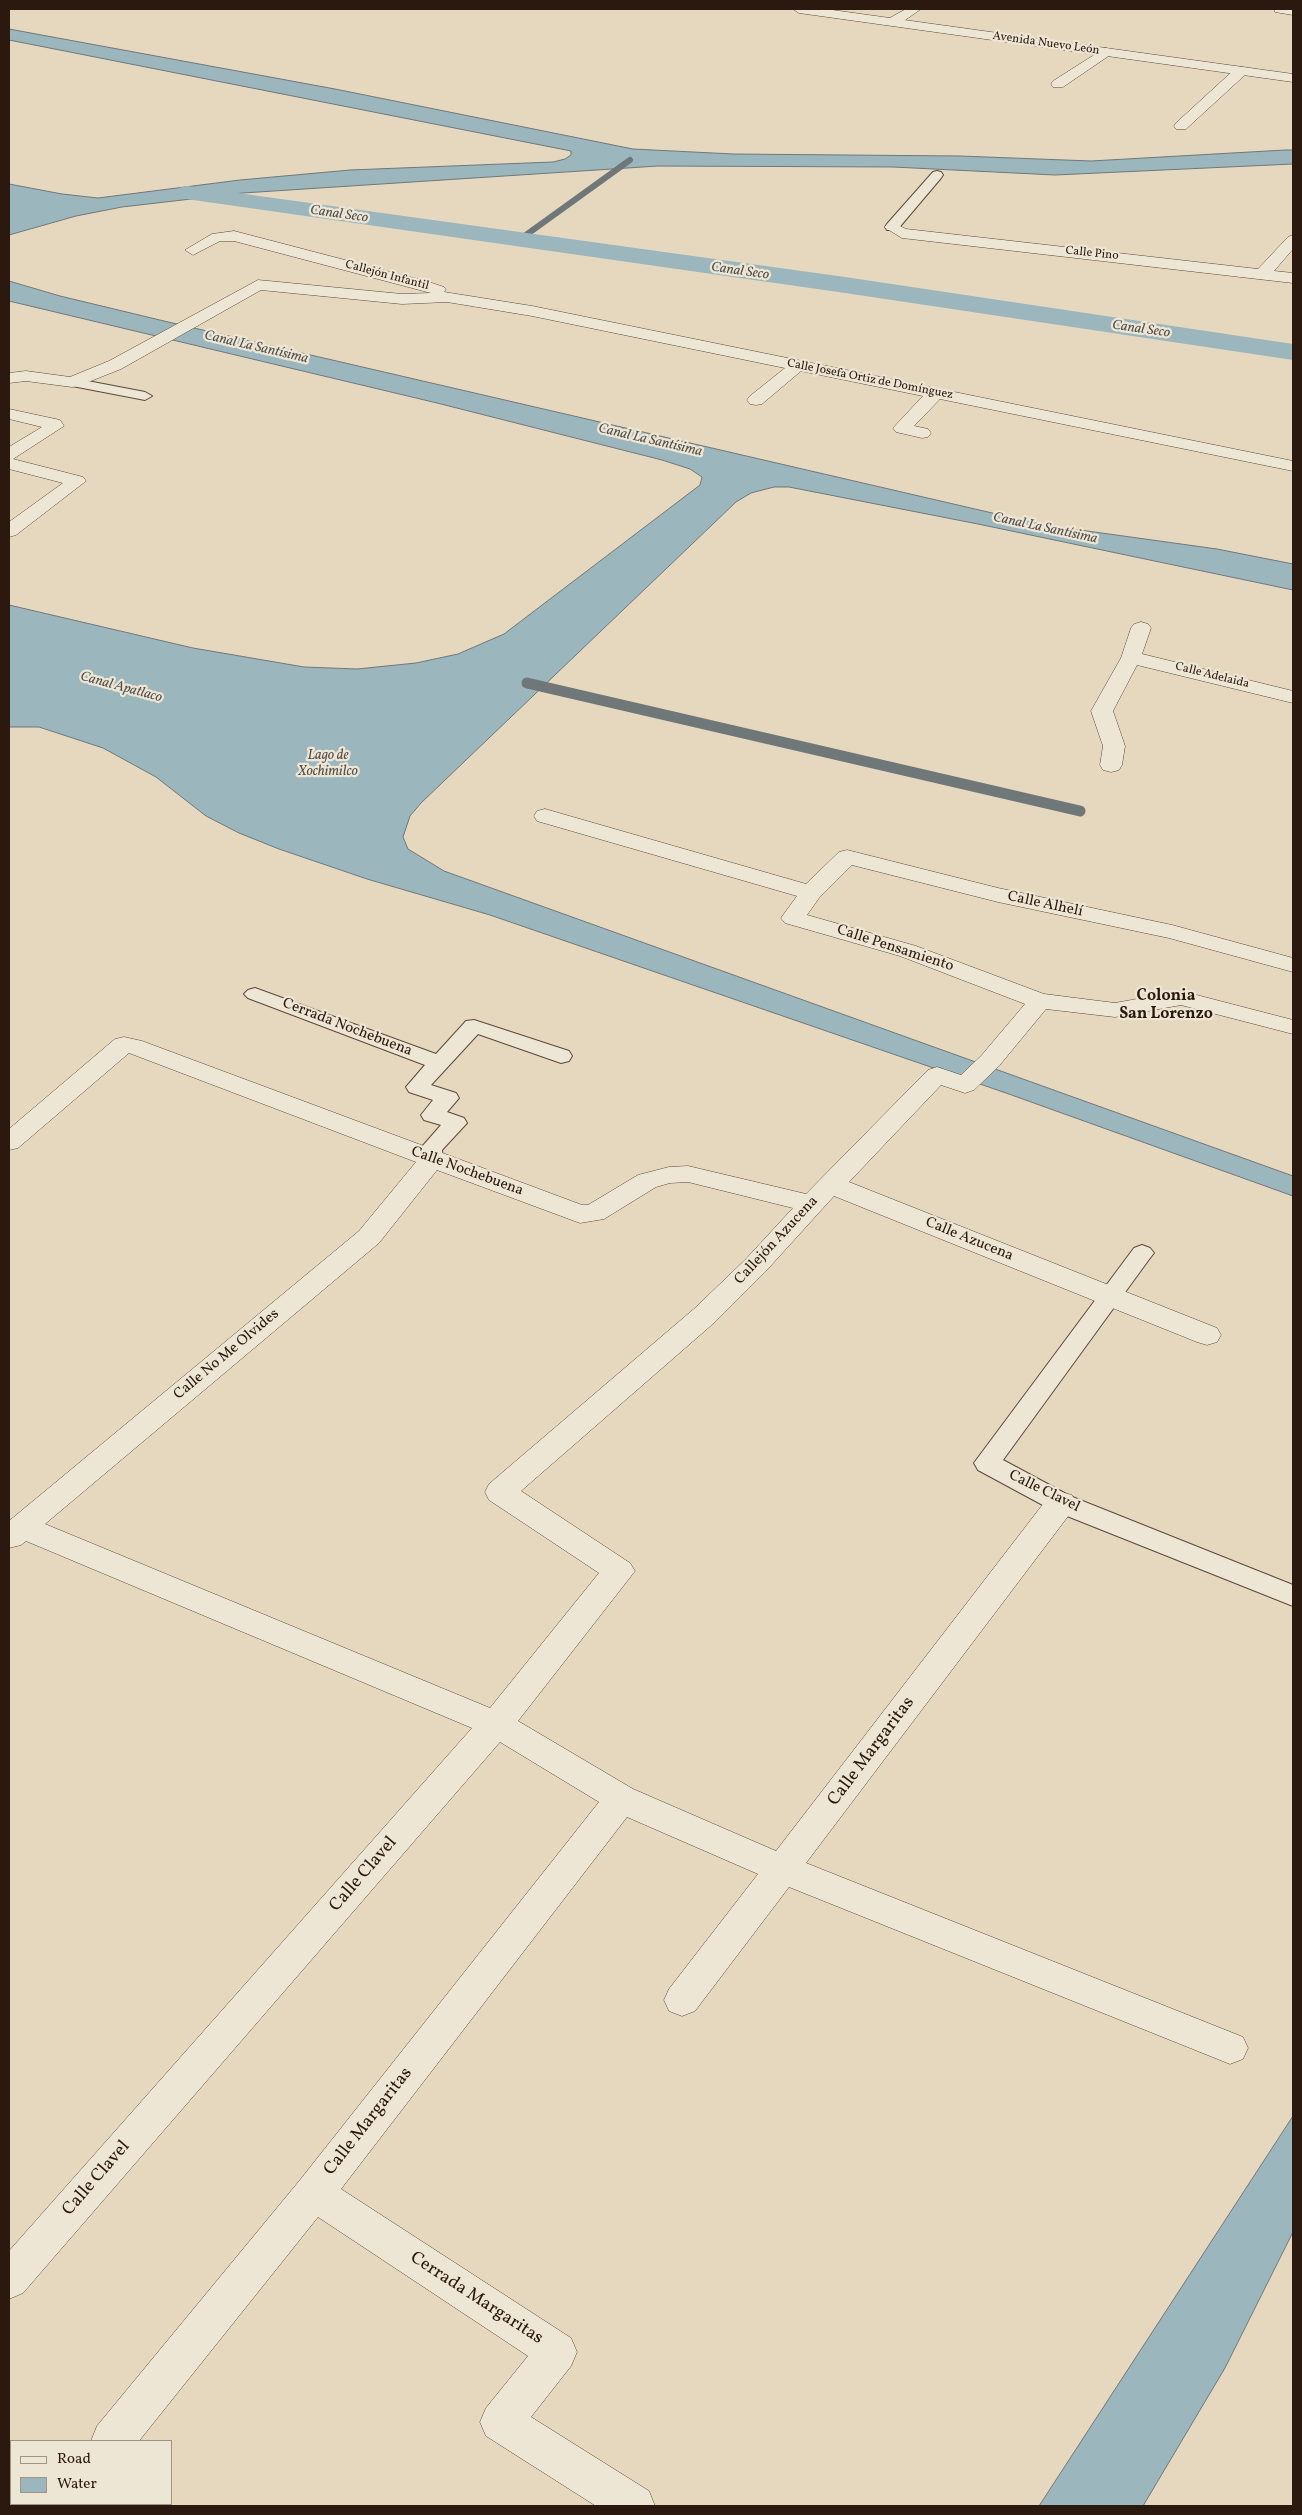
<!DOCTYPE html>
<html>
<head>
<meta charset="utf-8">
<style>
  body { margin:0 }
  #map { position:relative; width:1302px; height:2515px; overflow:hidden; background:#e5d8bf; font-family:Vollkorn,serif }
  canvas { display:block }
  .frame { position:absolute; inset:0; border:10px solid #2b180e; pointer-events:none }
  .legend { position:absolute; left:10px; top:2440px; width:162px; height:65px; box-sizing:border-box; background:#eee6d5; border:1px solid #a09485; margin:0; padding:6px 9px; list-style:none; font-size:15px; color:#2b180e }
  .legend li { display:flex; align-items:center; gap:10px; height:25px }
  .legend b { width:25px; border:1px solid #a09485 }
</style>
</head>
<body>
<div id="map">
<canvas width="1302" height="2515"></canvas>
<div class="frame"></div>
<ul class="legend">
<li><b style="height:6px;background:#eee6d5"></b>Road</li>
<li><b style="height:14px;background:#9cb6be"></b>Water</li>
</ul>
</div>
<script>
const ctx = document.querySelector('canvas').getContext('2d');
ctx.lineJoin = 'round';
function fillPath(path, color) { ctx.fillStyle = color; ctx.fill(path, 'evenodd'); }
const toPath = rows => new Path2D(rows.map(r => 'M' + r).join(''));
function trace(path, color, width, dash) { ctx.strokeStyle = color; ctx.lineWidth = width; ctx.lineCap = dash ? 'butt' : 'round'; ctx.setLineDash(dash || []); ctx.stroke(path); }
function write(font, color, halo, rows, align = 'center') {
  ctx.font = font + ' Vollkorn,serif'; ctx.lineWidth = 4.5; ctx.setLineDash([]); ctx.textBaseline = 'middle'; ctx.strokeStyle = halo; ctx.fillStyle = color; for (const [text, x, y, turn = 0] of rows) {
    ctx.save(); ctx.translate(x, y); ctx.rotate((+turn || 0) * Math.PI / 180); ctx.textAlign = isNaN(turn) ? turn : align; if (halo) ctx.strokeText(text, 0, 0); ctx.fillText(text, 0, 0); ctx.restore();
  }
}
const water = toPath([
  [9,29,335,89,633,149,733,154,960,156,1091,161,1285,150,1293,150,1293,164,1055,175,893,167,658,166,243,193,122,207,76,216,9,235,9,184,62,194,98,198,240,180,350,170,553,162,565,159,571,155,571,151,9,40,9,29],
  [9,281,60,296,164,321,1044,525,1217,549,1293,564,1293,590,978,524,789,487,774,487,751,493,736,502,421,803,410,816,403,837,408,849,444,871,1293,1176,1293,1196,1006,1093,490,915,367,879,279,849,239,833,206,816,156,777,103,748,39,727,9,727,9,605,193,648,304,667,357,669,416,663,458,654,504,634,700,485,702,477,690,469,662,460,437,403,9,301,9,281],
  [1293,2116,1293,2232,1225,2368,1143,2506,1039,2506,1293,2116]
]);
fillPath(water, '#9cb6be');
trace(water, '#6f7778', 1);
trace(toPath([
  [519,240,630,160]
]), '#6f7778', 6);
trace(toPath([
  [527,683,1080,811]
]), '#6f7778', 11);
fillPath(toPath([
  [187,186,845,277,1293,344,1293,360,845,293,179,198,175,193,179,188,187,186]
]), '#9cb6be');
const service = toPath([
  [937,171,941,172,943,175,941,178,897,230,887,230,885,227,887,224,933,172,937,171],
  [72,378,145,392,152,396,145,400,67,385,65,382,72,378],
  [255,988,436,1054,466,1021,474,1020,569,1051,572,1056,569,1061,561,1063,478,1034,431,1085,456,1093,459,1098,447,1112,464,1118,467,1123,442,1150,443,1159,440,1164,432,1166,424,1164,421,1159,420,1149,441,1125,424,1120,421,1115,433,1100,409,1092,406,1087,425,1065,248,998,244,994,248,990,255,988],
  [1142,1245,1150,1248,1154,1253,1150,1258,1003,1460,1070,1496,1293,1585,1293,1606,1052,1510,978,1470,974,1463,1134,1248,1142,1245]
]);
const minor = toPath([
  [906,9,921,9,898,25,888,25,887,22,888,19,906,9],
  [1274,9,1293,9,1293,15,1275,12,1274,9],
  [1105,48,1110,49,1112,52,1110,55,1063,87,1053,87,1051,84,1053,81,1105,48],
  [1241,67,1246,68,1248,71,1246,74,1186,129,1176,129,1174,126,1176,123,1236,68,1241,67],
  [892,222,906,229,1258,269,1288,237,1293,235,1293,249,1274,271,1293,273,1293,283,902,238,884,227,892,222],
  [234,231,429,282,444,287,446,290,444,292,532,306,1293,461,1293,471,940,399,914,426,928,429,931,433,928,437,922,438,896,432,893,428,923,396,801,371,762,404,756,405,750,404,747,400,750,396,785,368,532,316,447,302,402,304,261,290,121,369,78,386,72,387,26,381,9,383,9,373,26,371,70,377,109,361,258,280,402,294,431,293,234,241,220,241,193,255,185,250,212,234,234,231],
  [9,409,60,420,64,426,13,459,83,477,86,481,16,535,9,537,9,522,63,483,9,469,9,447,42,427,9,419,9,409],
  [1141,622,1148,624,1151,628,1142,654,1293,691,1293,703,1137,665,1113,711,1125,746,1122,765,1119,770,1111,772,1103,770,1100,765,1103,746,1091,711,1121,658,1131,628,1134,624,1141,622],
  [545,809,806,884,839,852,847,850,998,888,1172,925,1293,958,1293,972,1169,938,998,902,852,865,819,898,807,915,916,946,1044,994,1115,1003,1181,991,1293,1020,1293,1034,1181,1005,1115,1017,1046,1009,999,1066,974,1090,965,1093,941,1085,849,1182,1217,1328,1221,1335,1217,1342,1207,1345,1197,1342,834,1196,766,1271,715,1322,521,1491,630,1563,635,1571,518,1721,633,1789,776,1851,1050,1495,1061,1492,1072,1495,1076,1503,1072,1511,806,1863,1243,2037,1248,2048,1243,2059,1230,2064,789,1887,695,2011,682,2016,669,2011,664,2000,669,1989,758,1874,627,1817,341,2189,571,2338,577,2352,571,2366,531,2417,649,2491,655,2506,596,2506,486,2436,480,2422,486,2408,528,2356,318,2217,139,2441,91,2441,97,2426,300,2180,599,1802,500,1742,23,2293,9,2299,9,2251,472,1728,26,1541,21,1545,9,1548,9,1521,359,1231,416,1162,129,1053,18,1148,9,1150,9,1129,115,1039,124,1037,142,1041,582,1205,588,1205,638,1175,669,1167,688,1166,806,1194,928,1070,937,1067,961,1075,981,1056,1025,1004,900,956,785,923,781,918,797,896,537,821,534,816,537,811,545,809],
  [437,1170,580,1223,604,1219,656,1187,670,1183,688,1182,793,1208,746,1259,695,1308,489,1484,485,1492,489,1500,599,1573,490,1708,45,1524,379,1243,437,1170],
  [36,2504,80,2504,79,2506,35,2506,36,2504]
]);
const tertiary = toPath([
  [793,9,825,9,1293,74,1293,82,799,13,793,9]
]);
trace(service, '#5a483a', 2);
trace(minor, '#5a483a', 1);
trace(tertiary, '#5a483a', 1);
fillPath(service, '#eee6d5');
fillPath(minor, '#eee6d5');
fillPath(tertiary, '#eee6d5');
write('12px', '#2b180e', '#eee6d5', [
  ["Avenida Nuevo León",1046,44,8],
  ["Calle Pino",1092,254,6],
  ["Callejón Infantil",387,276,15],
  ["Calle Josefa Ortiz de Domínguez",870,380,11],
  ["Calle Adelaida",1212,676,14]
]);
write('italic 14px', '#534f4c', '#eee6d5', [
  ["Canal Seco",339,215,8],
  ["Canal Seco",740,272,8],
  ["Canal Seco",1141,330,8],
  ["Canal La Santísima",256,348,13],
  ["Canal La Santísima",650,441,13],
  ["Canal La Santísima",1045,529,12],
  ["Canal Apatlaco",121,688,15],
  ["Lago de",328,756],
  ["Xochimilco",328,772]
]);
write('15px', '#2b180e', '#eee6d5', [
  ["Calle Alhelí",1045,905,12],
  ["Calle Pensamiento",895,949,18],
  ["Cerrada Nochebuena",347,1028,21],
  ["Calle Nochebuena",467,1172,20],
  ["Calle Azucena",969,1240,22],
  ["Callejón Azucena",777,1241,-47],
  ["Calle No Me Olvides",227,1355,-40],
  ["Calle Clavel",1044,1492,26]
]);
write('bold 16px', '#2b180e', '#eee6d5', [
  ["Colonia",1166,997],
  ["San Lorenzo",1166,1015]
]);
write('18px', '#2b180e', '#eee6d5', [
  ["Calle Margaritas",872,1752,-53],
  ["Calle Clavel",364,1875,-49],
  ["Calle Margaritas",369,2122,-52],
  ["Calle Clavel",97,2179,-49],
  ["Cerrada Margaritas",476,2299,33]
]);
</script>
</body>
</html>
